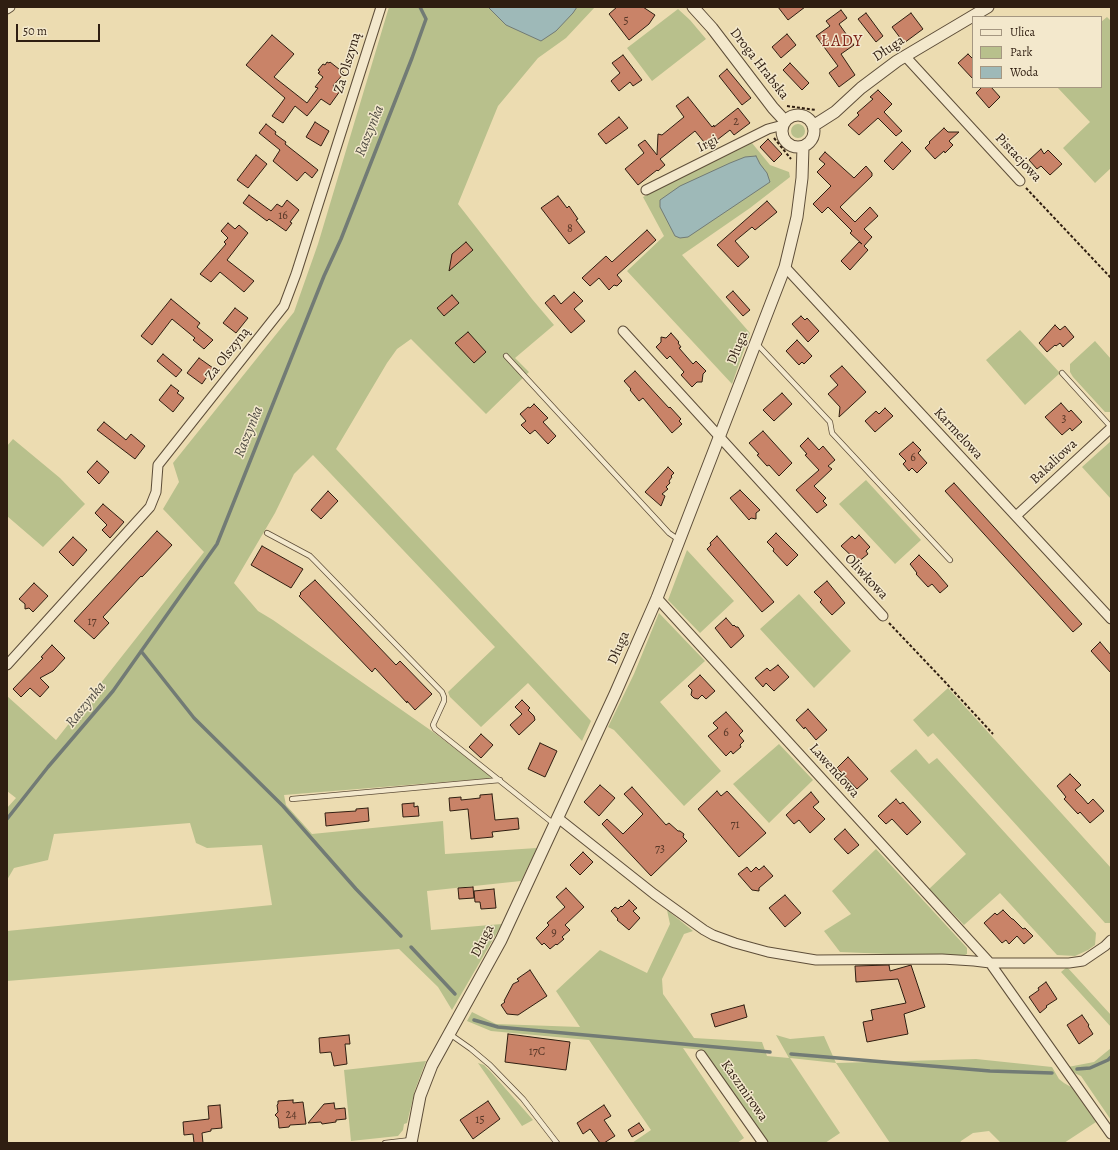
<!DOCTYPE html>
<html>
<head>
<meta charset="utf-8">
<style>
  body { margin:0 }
  #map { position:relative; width:1118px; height:1150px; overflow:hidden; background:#ecdcb1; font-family:Alegreya,serif }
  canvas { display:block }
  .frame { position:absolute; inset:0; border:8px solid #2f1e11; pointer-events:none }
  .legend { position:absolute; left:972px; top:16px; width:130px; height:72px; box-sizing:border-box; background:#f3e8cc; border:1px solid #a59781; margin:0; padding:5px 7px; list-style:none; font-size:12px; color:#2f1e11 }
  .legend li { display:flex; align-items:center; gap:8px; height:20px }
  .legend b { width:20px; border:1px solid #a59781 }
  .scale { position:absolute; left:16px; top:24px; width:84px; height:18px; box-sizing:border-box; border:2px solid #2f1e11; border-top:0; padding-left:5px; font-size:12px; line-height:14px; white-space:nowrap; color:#2f1e11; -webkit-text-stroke:3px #f3e8cc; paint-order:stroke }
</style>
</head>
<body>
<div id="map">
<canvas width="1118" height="1150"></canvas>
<div class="frame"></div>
<ul class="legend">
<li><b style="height:5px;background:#f3e8cc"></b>Ulica</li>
<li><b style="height:11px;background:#b8c08c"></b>Park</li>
<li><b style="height:11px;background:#9eb9b8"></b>Woda</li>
</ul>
<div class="scale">50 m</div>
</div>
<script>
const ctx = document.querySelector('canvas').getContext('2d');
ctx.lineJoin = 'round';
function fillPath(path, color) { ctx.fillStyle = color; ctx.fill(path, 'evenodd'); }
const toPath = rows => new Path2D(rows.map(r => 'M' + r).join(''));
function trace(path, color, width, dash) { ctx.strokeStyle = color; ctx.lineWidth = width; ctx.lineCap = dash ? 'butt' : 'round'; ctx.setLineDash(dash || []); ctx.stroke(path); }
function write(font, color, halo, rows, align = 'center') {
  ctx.font = font + ' Alegreya,serif'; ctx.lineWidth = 3; ctx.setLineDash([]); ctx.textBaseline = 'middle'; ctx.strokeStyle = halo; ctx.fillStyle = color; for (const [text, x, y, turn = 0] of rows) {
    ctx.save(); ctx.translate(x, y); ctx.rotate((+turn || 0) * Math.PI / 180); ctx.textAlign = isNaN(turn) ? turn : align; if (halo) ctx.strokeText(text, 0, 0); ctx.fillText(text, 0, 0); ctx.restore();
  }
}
fillPath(toPath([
  [389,7,595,7,566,38,538,58,498,106,458,204,532,299,554,325,515,358,529,372,486,414,411,339,397,349,387,363,336,449,591,721,582,741,528,683,481,727,450,697,448,692,495,647,313,455,294,474,275,513,234,583,258,611,273,620,436,734,493,778,284,795,286,805,312,834,443,821,445,854,537,848,521,881,427,891,431,930,502,924,452,1010,438,987,399,949,7,981,7,931,272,905,262,845,207,848,196,843,190,823,54,834,48,860,14,868,7,880,7,808,16,798,7,791,7,696,56,740,204,552,163,509,179,482,173,463,294,312,318,244],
  [678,9,690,20,706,39,652,81,627,48],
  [1107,17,1111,21,1111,168,1095,183,1063,148,1090,122,1057,87,1101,87,1101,22],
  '791 131a7 7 0 1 1 14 0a7 7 0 1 1-14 0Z',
  [752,143,770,165,789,172,790,177,750,208,682,255,750,333,732,384,627,271,664,236,643,197],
  [1020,330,1060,373,1025,405,986,360],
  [1095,341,1111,359,1111,412,1105,412,1073,377,1070,372,1070,364],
  [13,439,60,478,85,504,43,547,7,516,7,446],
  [1111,441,1111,499,1082,467],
  [866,480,921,540,895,564,839,504],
  [687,550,734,601,700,633,668,600],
  [799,594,851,651,814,688,760,629],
  [659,613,705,661,660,702,721,771,684,806,614,730,608,727,634,674],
  [948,688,1111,868,1111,923,1105,923,933,733,928,737,913,720],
  [779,744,813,780,769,823,733,784],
  [916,749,929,764,937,758,1096,933,1095,945,1088,950,1075,956,1057,955,1000,893,964,925,929,889,966,854,890,771],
  [876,849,967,948,967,954,961,957,840,952,824,931,851,914,832,891],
  [667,910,693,931,684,934,662,979,663,994,694,1038,762,1042,767,1056,789,1058,776,1035,790,1039,824,1036,836,1063,976,1059,1052,1067,1059,1079,1064,1083,1071,1087,1096,1122,1064,1143,1001,1143,989,1131,973,1133,961,1141,960,1143,890,1143,836,1063,790,1058,840,1133,825,1143,768,1143,703,1050,683,1048,744,1138,737,1143,632,1143,651,1130,589,1040,491,1031,467,1021,472,1012,496,1024,580,1027,556,991,600,950,647,973,670,924],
  [1067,967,1111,1015,1111,1027,1061,972],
  [1111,1048,1111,1120,1081,1076,1072,1072,1068,1067,1094,1062],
  [426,1061,415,1090,407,1123,404,1124,403,1130,398,1136,351,1141,344,1070],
  [478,1063,484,1065,490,1071,533,1120,522,1126]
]), '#b8c08c');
const water = toPath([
  [488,7,577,7,573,13,556,31,541,41,506,25,488,7],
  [756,156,760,164,767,173,770,182,688,237,680,238,675,236,660,207,660,200,680,186,730,163,745,157,756,156]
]);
fillPath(water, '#9eb9b8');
trace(water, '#727b75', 1);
trace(toPath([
  [141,651,194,718,283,806,356,889,401,936],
  [7,819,48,767,113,691,217,544,324,276,341,239,412,58,426,19,420,7],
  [411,947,455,994],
  [474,1020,498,1027,770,1052],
  [791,1054,990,1071,1052,1073],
  [1077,1069,1090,1068,1108,1060,1111,1057]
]), '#727b75', 3.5);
const building = toPath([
  [617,7,643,7,655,15,649,24,629,40,609,14,617,7],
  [778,7,805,7,788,20,778,7],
  [841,10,847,18,839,24,854,45,841,54,855,75,839,87,829,73,838,66,816,36,830,26,826,21,841,10],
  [866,13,883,36,876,42,858,19,866,13],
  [911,13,923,29,904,43,892,27,911,13],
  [787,34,796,45,781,58,772,47,787,34],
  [272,35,294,54,274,77,307,103,318,88,315,87,323,77,318,73,320,72,318,70,323,64,325,65,327,62,329,63,330,62,344,73,333,86,340,91,330,105,321,99,307,116,295,106,283,123,272,116,285,98,246,65,272,35],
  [968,54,973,59,973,79,958,63,968,54],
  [623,55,642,80,633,86,630,82,619,91,611,81,620,73,612,63,623,55],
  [790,63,809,83,802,90,783,70,790,63],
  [727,69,751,98,742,105,719,76,727,69],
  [982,87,991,87,1000,97,989,108,976,93,982,87],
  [878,90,892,104,884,112,902,131,896,136,878,118,859,135,848,125,859,115,857,113,873,99,870,97,878,90],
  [688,97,712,127,714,125,714,127,738,108,750,123,734,135,730,130,708,147,695,131,660,159,665,165,658,171,657,170,638,185,625,169,644,153,638,145,645,140,657,155,658,134,662,135,684,117,676,106,688,97],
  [619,117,628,128,606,144,598,134,619,117],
  [315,122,329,131,321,146,306,137,315,122],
  [266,124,276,132,275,134,286,142,285,144,318,170,312,178,305,172,297,181,273,161,280,150,259,133,266,124],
  [944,128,948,132,959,132,949,141,953,145,945,153,944,151,935,159,925,148,930,143,929,142,944,128],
  [768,139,782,154,774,162,760,147,768,139],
  [902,142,911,151,893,170,884,161,902,142],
  [1041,149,1044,154,1048,150,1062,164,1050,175,1041,166,1037,169,1029,160,1041,149],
  [825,152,854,178,866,166,872,173,872,176,840,207,855,222,870,207,878,216,864,229,872,237,864,246,868,250,850,270,841,261,859,242,862,244,850,233,852,231,828,207,822,213,813,204,831,186,817,172,825,164,819,159,825,152],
  [256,155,267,164,248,188,237,180,256,155],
  [249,195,271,211,277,204,282,207,287,200,299,210,290,222,292,223,286,231,269,219,267,221,243,203,249,195],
  [558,196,567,208,569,206,578,219,576,220,585,232,569,244,541,208,558,196],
  [767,201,777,212,755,230,752,227,735,241,749,257,738,267,717,245,767,201],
  [228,223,235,229,239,225,248,233,227,260,254,281,244,292,220,272,211,282,200,274,226,244,224,242,228,238,221,231,228,223],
  [647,230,656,240,617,275,622,281,617,286,614,285,609,290,599,278,590,286,582,278,606,256,612,262,647,230],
  [466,242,473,250,449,271,452,254,466,242],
  [733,291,750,310,743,316,726,297,733,291],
  [574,292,583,301,574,309,585,321,571,333,545,303,554,295,561,304,574,292],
  [452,295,459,303,444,316,437,308,452,295],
  [171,299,200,323,197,327,213,340,204,349,193,340,195,338,172,319,152,345,141,336,171,299],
  [235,308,248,318,236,333,223,323,235,308],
  [801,316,805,320,807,318,819,331,808,342,792,324,801,316],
  [1055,325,1060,330,1065,326,1074,337,1063,347,1060,343,1056,346,1055,345,1047,352,1039,343,1055,325],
  [468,332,486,352,474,363,455,343,468,332],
  [671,333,679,342,678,343,681,347,679,348,693,364,696,361,706,371,703,374,702,382,697,382,692,387,681,375,684,372,670,356,667,359,656,347,661,342,661,337,666,338,671,333],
  [797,340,812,356,804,364,802,362,799,365,786,351,797,340],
  [163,354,182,370,176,377,157,361,163,354],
  [199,358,213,368,202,384,187,373,199,358],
  [842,366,866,392,839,417,840,407,828,394,838,385,830,376,842,366],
  [635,371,669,408,670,407,681,419,679,421,682,424,672,433,643,398,639,401,630,390,631,389,624,381,635,371],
  [171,385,179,391,177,393,184,398,173,412,159,400,171,385],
  [782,393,792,404,774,421,763,410,782,393],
  [1061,403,1069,412,1071,410,1082,422,1072,431,1070,428,1062,435,1045,417,1061,403],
  [534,404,548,418,543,422,556,436,548,444,535,430,530,434,521,425,526,421,520,414,528,407,530,408,534,404],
  [885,408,893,416,875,432,865,421,876,411,879,414,885,408],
  [104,422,126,440,131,434,145,446,135,459,97,430,104,422],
  [763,431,792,463,779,476,769,465,767,466,757,455,759,454,749,443,763,431],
  [808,438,819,450,823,446,835,460,828,466,832,469,814,486,826,498,823,501,827,505,817,513,796,490,819,470,805,455,807,454,800,446,808,438],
  [913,442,921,450,918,453,927,463,917,473,912,468,909,471,903,464,906,461,899,454,913,442],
  [97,461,109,472,99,484,87,472,97,461],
  [668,467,674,473,671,476,672,477,669,481,670,483,666,487,668,489,662,494,665,496,661,506,645,492,668,467],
  [954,483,1082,624,1073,632,945,491,954,483],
  [740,490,760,510,756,513,756,519,751,518,749,520,730,498,740,490],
  [328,491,338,501,321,519,311,510,328,491],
  [103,504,124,522,110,538,102,530,107,525,95,513,103,504],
  [157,531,172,545,142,577,141,576,103,617,109,623,94,639,74,621,157,531],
  [776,533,798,555,787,566,773,551,774,549,767,542,776,533],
  [859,535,870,547,866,551,868,554,858,562,841,546,852,536,855,539,859,535],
  [717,536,774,602,762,612,707,549,711,545,710,543,717,536],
  [73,537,87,550,73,566,59,552,73,537],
  [262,546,303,569,291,588,251,565,262,546],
  [919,555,936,572,948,586,940,593,932,584,928,587,916,574,917,573,910,564,919,555],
  [315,580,396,665,400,661,432,694,415,710,407,701,407,703,375,668,372,672,299,596,301,594,300,593,315,580],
  [827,581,845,603,832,615,820,602,822,600,814,592,827,581],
  [34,583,48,596,33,612,29,608,25,609,25,604,19,599,34,583],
  [726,618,733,626,734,625,736,627,738,627,744,636,731,648,715,628,726,618],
  [1100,642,1111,655,1111,673,1091,651,1100,642],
  [52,645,65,658,53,671,40,678,49,687,40,697,30,688,21,697,13,689,43,658,41,657,52,645],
  [778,665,789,677,774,691,766,683,763,687,755,678,767,668,770,671,778,665],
  [700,675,715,691,706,699,702,695,698,699,694,698,691,695,692,690,688,686,700,675],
  [522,700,530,708,528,710,534,716,535,720,519,735,510,725,522,714,515,707,522,700],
  [808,709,827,730,816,740,805,727,804,729,796,720,808,709],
  [726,712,743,731,739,735,744,741,740,745,741,747,733,754,731,751,726,756,708,736,718,728,713,723,726,712],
  [481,734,493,745,481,758,469,747,481,734],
  [540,743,557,751,545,777,528,769,540,743],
  [848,757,868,779,857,789,837,768,848,757],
  [1070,774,1081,785,1075,790,1082,797,1088,804,1093,799,1104,811,1090,823,1080,812,1078,814,1064,799,1066,797,1057,786,1070,774],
  [600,785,615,798,599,816,584,802,600,785],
  [632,787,666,825,669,823,678,831,680,831,684,834,683,837,687,841,651,876,602,824,607,819,623,834,643,814,624,794,632,787],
  [717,791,721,796,727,791,766,833,739,857,698,809,717,791],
  [811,792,819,802,813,807,825,819,810,833,799,820,794,824,786,815,811,792],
  [492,794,495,820,518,818,519,829,492,832,493,837,471,839,468,809,450,811,449,798,461,797,461,800,471,799,480,798,480,795,492,794],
  [896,799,900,804,903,802,921,822,907,835,892,819,886,824,878,816,896,799],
  [414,803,414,807,418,806,419,816,403,817,402,804,414,803],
  [368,808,369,821,326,826,325,813,356,811,356,809,368,808],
  [845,829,859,845,848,854,834,839,845,829],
  [583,852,593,862,580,875,570,865,583,852],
  [764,866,773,876,759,888,759,891,752,890,738,874,747,867,751,872,756,867,759,870,764,866],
  [473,887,474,898,459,899,458,888,473,887],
  [566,888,584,907,565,925,570,930,562,937,564,939,557,945,556,944,550,949,544,943,542,945,536,938,549,925,547,923,565,907,556,897,566,888],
  [494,889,496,908,481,909,480,902,475,902,474,891,494,889],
  [785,895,801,913,785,927,769,908,785,895],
  [629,900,637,908,633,911,640,918,629,930,617,920,618,919,611,911,615,907,618,909,621,906,622,907,629,900],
  [1003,910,1012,919,1013,919,1023,929,1025,928,1033,936,1024,944,1017,936,1009,944,1006,940,1002,943,984,923,995,913,997,915,1003,910],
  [889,965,890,971,911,965,925,1007,904,1014,908,1034,867,1042,863,1022,873,1020,871,1010,906,1003,898,979,856,982,855,966,889,965],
  [530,970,547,996,518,1015,507,1014,501,1005,505,1002,504,1001,513,984,519,981,517,979,530,970],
  [1046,982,1057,999,1046,1006,1047,1007,1040,1013,1029,997,1039,990,1038,988,1046,982],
  [744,1005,747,1017,715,1027,711,1014,744,1005],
  [1082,1015,1089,1025,1088,1026,1093,1034,1079,1044,1067,1025,1082,1015],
  [508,1034,570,1042,566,1070,505,1062,508,1034],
  [349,1035,350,1044,345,1044,347,1064,334,1066,331,1052,320,1053,319,1038,349,1035],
  [293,1100,293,1103,303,1102,306,1124,290,1125,289,1127,279,1128,278,1118,275,1115,278,1112,277,1105,278,1104,278,1101,293,1100],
  [488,1101,500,1119,473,1139,460,1120,488,1101],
  [334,1103,335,1109,345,1108,346,1119,336,1120,336,1122,322,1124,321,1122,308,1123,324,1104,334,1103],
  [220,1105,222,1128,211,1129,211,1131,202,1133,203,1143,194,1143,193,1134,184,1135,183,1122,209,1119,208,1106,220,1105],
  [604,1105,611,1116,604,1120,615,1136,604,1143,600,1143,590,1129,583,1134,577,1123,604,1105],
  [639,1123,644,1130,632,1137,628,1130,639,1123]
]);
fillPath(building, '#c98368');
trace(building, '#2f1e11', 1);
const service = toPath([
  [756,343,830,422,832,433,950,560],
  [506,356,669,533,679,540],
  [1062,373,1111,427],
  [267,533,310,556,315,561,442,692,444,697,444,701,433,725,435,729,554,824],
  [292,799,500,780],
  [449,1035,454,1037,471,1049,490,1065,523,1099,557,1143],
  [385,1143,411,1140]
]);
const minor = toPath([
  [7,9,10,7],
  [905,56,1020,181],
  [646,190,768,129,783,125],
  [785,267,1111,619],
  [623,331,883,616],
  [1016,516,1111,428],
  [657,598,990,963,1111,1134],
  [7,665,150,507,156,492,158,465,284,306,296,274,381,7],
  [558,818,654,894,704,930,713,935,735,943,768,952,816,960,942,959,974,961,990,963,1069,963,1083,961,1105,946,1111,940],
  [701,1055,763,1143]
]);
const tertiary = toPath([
  [693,7,712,28,773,108,785,121],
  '782 131a16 16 0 1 1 32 0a16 16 0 1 1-32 0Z',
  [813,126,835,112,861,88,897,61,988,7],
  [411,1143,420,1096,432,1065,501,940,615,694,657,598,785,267,797,217,802,178,803,147]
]);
trace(service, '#5e4e39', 6);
trace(minor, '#5e4e39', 11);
trace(tertiary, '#5e4e39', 13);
trace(toPath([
  [787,106,816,110],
  [774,138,791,159],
  [1026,188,1111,278],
  [889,623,946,683,993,734]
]), '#2f1e11', 2, [3, 2]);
trace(service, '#f3e8cc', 4.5);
trace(minor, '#f3e8cc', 9);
trace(tertiary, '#f3e8cc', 11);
write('12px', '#563727', null, [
  ["5",626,21],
  ["2",736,122],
  ["16",283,216],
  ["8",570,229],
  ["3",1064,419],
  ["6",913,458],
  ["17",92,622],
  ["6",726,733],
  ["71",735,825],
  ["73",660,849],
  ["9",554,933],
  ["17C",537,1052],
  ["24",291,1115],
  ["15",480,1120]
]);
write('14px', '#2f1e11', '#f3e8cc', [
  ["Długa",889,49,-34],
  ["Za Olszyną",348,63,-73],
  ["Droga Hrabska",759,64,52],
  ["Irgi",708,144,-27],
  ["Pistacjowa",1018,158,47],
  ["Długa",738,348,-68],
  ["Za Olszyną",228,354,-52],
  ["Karmelowa",958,434,47],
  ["Bakaliowa",1054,462,-43],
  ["Oliwkowa",866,577,47],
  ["Długa",619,648,-66],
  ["Lawendowa",834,771,48],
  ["Długa",483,941,-63],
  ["Kaszmirowa",744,1091,55]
]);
write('italic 15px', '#504c43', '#f3e8cc', [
  ["Raszynka",370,131,-68],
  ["Raszynka",249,432,-68],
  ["Raszynka",86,705,-51]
]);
ctx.letterSpacing = '1px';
write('16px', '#7a1f14', '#f3e8cc', [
  ["ŁADY",842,42]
]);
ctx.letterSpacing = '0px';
</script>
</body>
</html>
